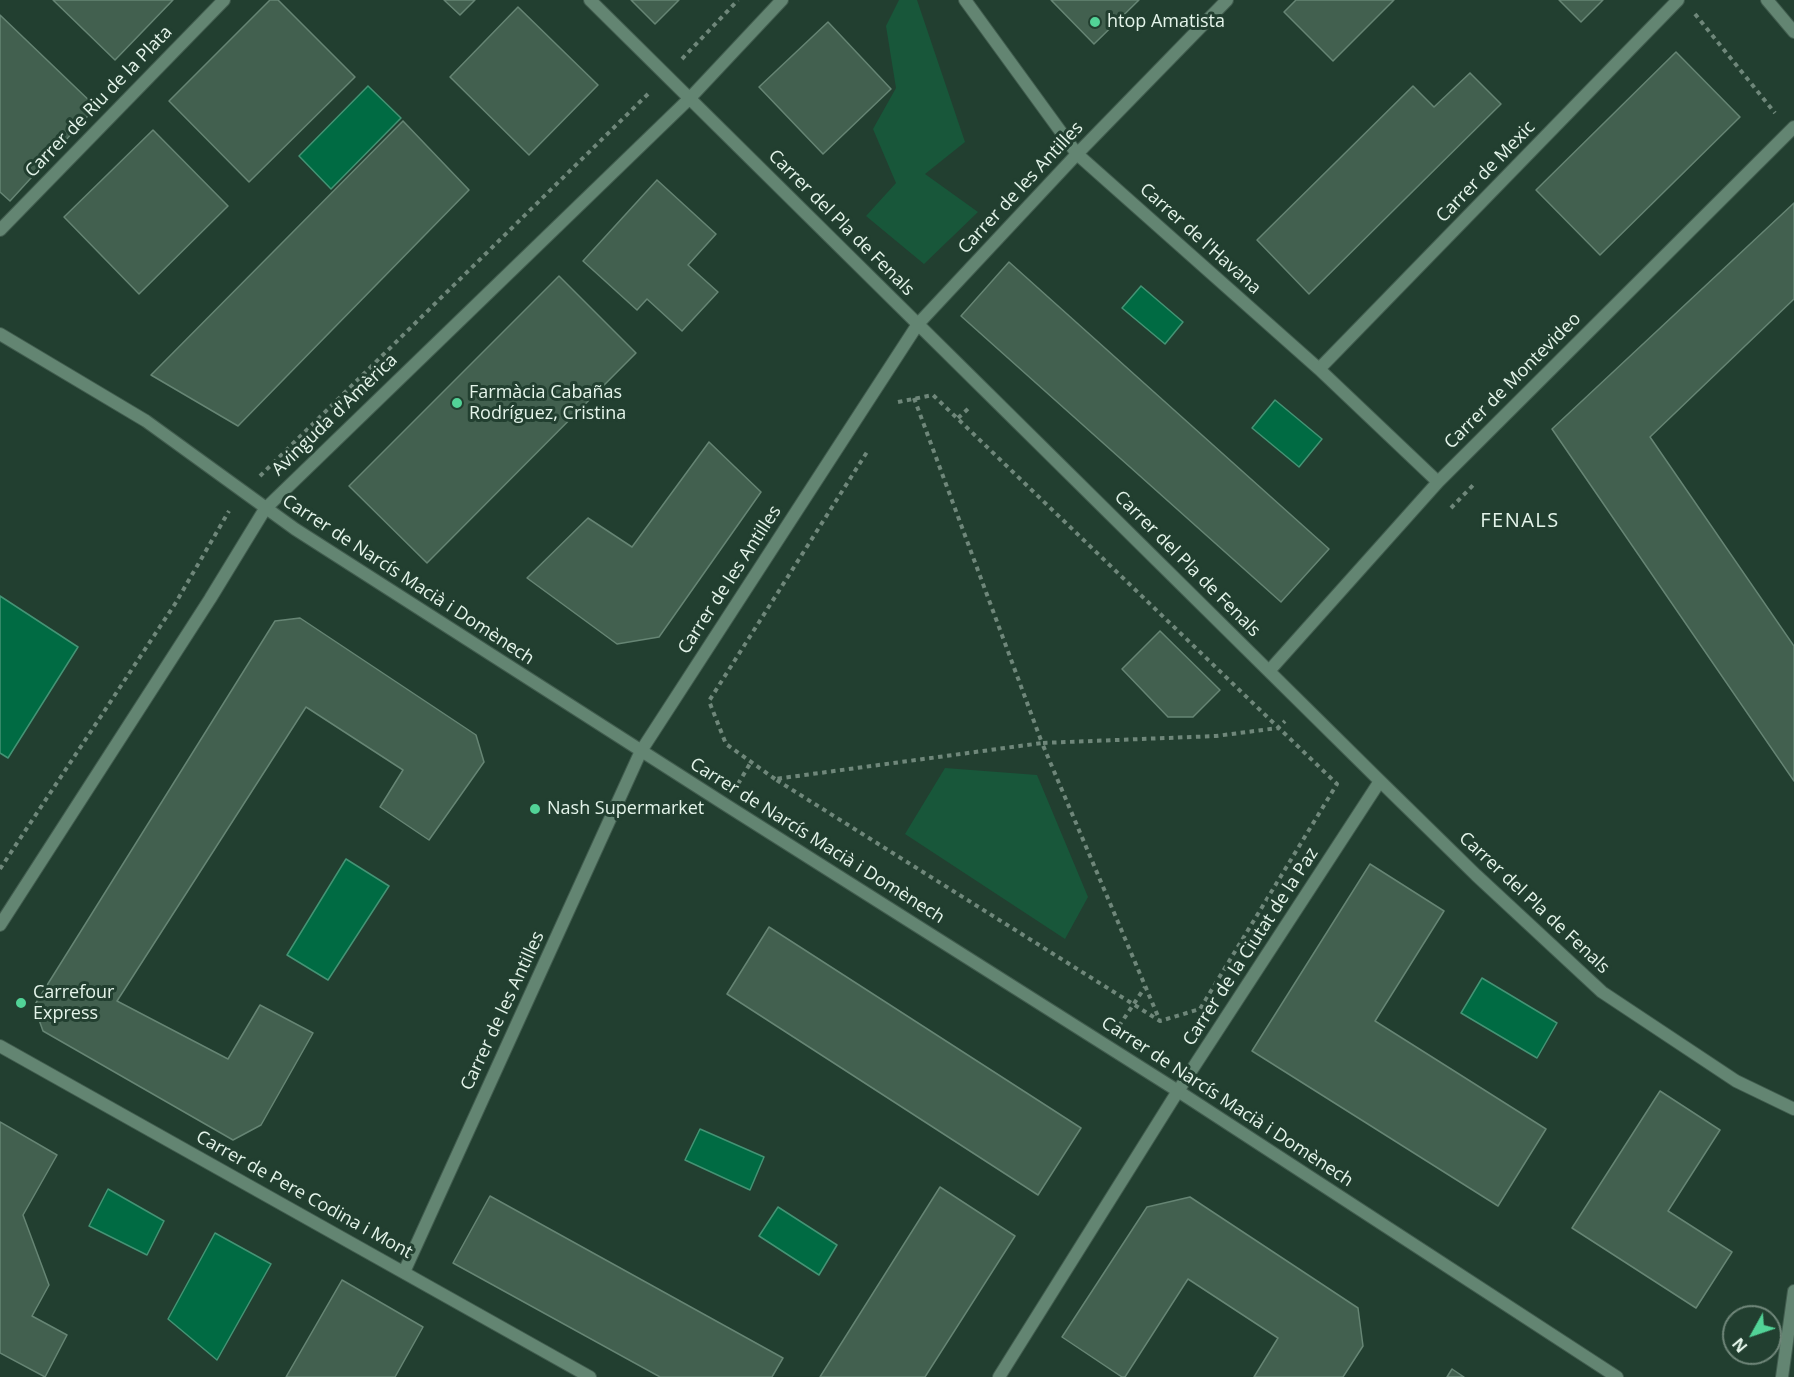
<!DOCTYPE html>
<html>
<head>
<meta charset="utf-8">
<style>
  body { margin:0 }
  #map { position:relative; width:1794px; height:1377px; overflow:hidden; background:#223f30; font-family:"Open Sans",sans-serif }
  canvas { display:block }
  .north { position:absolute; left:1722px; top:1305px; width:60px; height:60px; box-sizing:border-box; background:#223f30; border:2px solid #70877a; border-radius:50%; rotate:230deg; font-size:16px; font-weight:700; line-height:24px; text-align:center; color:#e4f4ea }
  .north::after { content:''; display:block; margin:auto; width:21px; height:27px; background:#52d397; clip-path:polygon(50% 0,100% 100%,50% 72%,0 100%) }
</style>
</head>
<body>
<div id="map">
<canvas width="1794" height="1377"></canvas>
<div class="north">N</div>
</div>
<script>
const ctx = document.querySelector('canvas').getContext('2d');
ctx.lineJoin = 'round';
function fillPath(path, color) { ctx.fillStyle = color; ctx.fill(path, 'evenodd'); }
const toPath = rows => new Path2D(rows.map(r => 'M' + r).join(''));
function trace(path, color, width, dash) { ctx.strokeStyle = color; ctx.lineWidth = width; ctx.lineCap = dash ? 'butt' : 'round'; ctx.setLineDash(dash || []); ctx.stroke(path); }
function write(font, color, halo, rows, align = 'center') {
  ctx.font = font + ' "Open Sans",sans-serif'; ctx.lineWidth = 6; ctx.setLineDash([]); ctx.textBaseline = 'middle'; ctx.strokeStyle = halo; ctx.fillStyle = color; for (const [text, x, y, turn = 0] of rows) {
    ctx.save(); ctx.translate(x, y); ctx.rotate((+turn || 0) * Math.PI / 180); ctx.textAlign = isNaN(turn) ? turn : align; if (halo) ctx.strokeText(text, 0, 0); ctx.fillText(text, 0, 0); ctx.restore();
  }
}
fillPath(toPath([
  [899,0,917,0,965,142,925,174,978,212,924,264,866,216,896,183,873,129,896,88,886,26],
  [945,768,1037,775,1088,897,1065,939,905,834]
]), '#18573a');
const water = toPath([
  [368,86,401,118,331,189,299,156,368,86],
  [1141,286,1183,322,1165,344,1122,308,1141,286],
  [1275,400,1322,439,1299,467,1252,428,1275,400],
  [0,596,78,647,8,758,0,753,0,596],
  [346,859,389,886,328,980,287,955,346,859],
  [1482,978,1557,1023,1537,1058,1461,1013,1482,978],
  [700,1129,764,1157,750,1190,685,1160,700,1129],
  [108,1189,164,1221,147,1255,89,1226,108,1189],
  [778,1207,837,1245,819,1275,759,1236,778,1207],
  [215,1233,271,1264,217,1360,168,1319,215,1233]
]);
fillPath(water, '#006b43');
trace(water, '#449475', 1.5);
const building = toPath([
  [53,0,173,0,115,60,53,0],
  [270,0,278,0,355,77,249,182,169,101,270,0],
  [444,0,475,0,460,15,444,0],
  [631,0,679,0,655,24,631,0],
  [1051,0,1139,0,1094,44,1051,0],
  [1296,0,1394,0,1333,61,1284,12,1296,0],
  [1559,0,1603,0,1581,22,1559,0],
  [518,7,598,85,529,155,450,77,518,7],
  [0,15,96,107,10,201,0,192,0,15],
  [828,22,891,89,823,154,759,87,828,22],
  [1676,52,1740,117,1600,255,1536,190,1676,52],
  [1470,73,1501,104,1309,294,1257,240,1413,86,1434,107,1470,73],
  [403,121,469,190,238,426,151,375,403,121],
  [153,130,228,206,139,294,64,217,153,130],
  [657,180,716,234,688,265,718,292,682,331,647,299,637,310,583,261,657,180],
  [1794,203,1794,299,1650,437,1794,646,1794,781,1552,429,1794,203],
  [1009,262,1329,549,1281,602,961,316,1009,262],
  [559,276,636,353,427,563,349,486,559,276],
  [709,442,761,492,659,637,617,644,527,578,588,518,632,547,709,442],
  [300,618,476,735,484,762,429,840,380,807,403,770,306,707,117,1001,228,1059,260,1005,313,1033,261,1125,233,1140,43,1031,34,1006,275,621,300,618],
  [1160,631,1220,690,1193,717,1168,717,1122,669,1160,631],
  [1370,864,1444,911,1375,1021,1546,1129,1498,1206,1252,1051,1370,864],
  [769,927,1081,1128,1038,1195,727,994,769,927],
  [1660,1091,1720,1130,1668,1211,1732,1252,1696,1308,1572,1228,1660,1091],
  [0,1122,57,1155,23,1215,49,1285,32,1316,67,1335,45,1377,0,1353,0,1122],
  [940,1187,1015,1236,925,1377,820,1377,940,1187],
  [490,1196,783,1358,772,1377,660,1377,453,1263,490,1196],
  [1190,1197,1358,1308,1363,1346,1343,1377,1254,1377,1278,1338,1188,1279,1125,1377,1122,1377,1062,1337,1147,1207,1190,1197],
  [342,1280,423,1327,395,1377,286,1377,342,1280],
  [1452,1369,1464,1377,1447,1377,1452,1369]
]);
fillPath(building, '#42604f');
trace(building, '#668574', 1.5);
const minor = toPath([
  [590,0,1380,781,1476,875,1602,992,1736,1081,1794,1109],
  [965,0,1077,154,1319,369,1438,482],
  [1767,0,1794,32],
  [0,230,224,0],
  [0,334,146,421,295,529,726,805,1178,1091,1617,1377],
  [1319,369,1678,0],
  [1269,671,1438,482,1794,127],
  [0,925,210,599,265,509,690,98,782,0],
  [0,1046,590,1377],
  [404,1272,641,751,866,404,918,324,1077,154,1227,0],
  [999,1377,1178,1091,1380,781],
  [1782,1377,1794,1291]
]);
trace(minor, '#415c4e', 14);
trace(toPath([
  [1695,14,1775,113],
  [682,59,738,0],
  [914,398,1042,743,1216,736,1278,728,1285,721],
  [898,402,933,395,1337,784,1200,1009,1160,1021,775,779,1042,743,1160,1021],
  [958,418,970,407],
  [260,476,650,92],
  [1451,508,1475,483],
  [775,779,726,744,709,701,867,452],
  [738,784,751,762],
  [0,869,175,604,229,511],
  [1119,1026,1145,987]
]), '#6f877a', 4, [4.5, 4.5]);
trace(minor, '#638572', 12);
for (const [x, y, r, color] of [
  [1095,22,6,"#52d397"],
  [457,403,6,"#52d397"],
  [535,809,6,"#52d397"],
  [21,1003,6,"#52d397"]
]) { const dot = new Path2D(); dot.arc(x, y, r, 0, 2 * Math.PI); ctx.fillStyle = color; ctx.fill(dot); trace(dot, '#223f30', 2); }
write('18px', '#e4f4ea', '#223f30', [
  ["htop Amatista",1107,22],
  ["Farmàcia Cabañas",469,393],
  ["Rodríguez, Cristina",469,414],
  ["Nash Supermarket",547,809],
  ["Carrefour",33,993],
  ["Express",33,1014]
], 'left');
write('18px', '#e4f4ea', '#223f30', [
  ["Carrer de Riu de la Plata",99,102,-46],
  ["Carrer de Mexic",1486,172,-46],
  ["Carrer de les Antilles",1021,188,-47],
  ["Carrer del Pla de Fenals",841,223,45],
  ["Carrer de l'Havana",1200,239,42],
  ["Carrer de Montevideo",1513,381,-45],
  ["Avinguda d'Amèrica",335,415,-44],
  ["Carrer del Pla de Fenals",1187,564,45],
  ["Carrer de Narcís Macià i Domènech",408,580,33],
  ["Carrer de les Antilles",730,580,-57],
  ["Carrer de Narcís Macià i Domènech",817,841,32],
  ["Carrer del Pla de Fenals",1534,903,43],
  ["Carrer de la Ciutat de la Paz",1251,947,-57],
  ["Carrer de les Antilles",503,1011,-65],
  ["Carrer de Narcís Macià i Domènech",1227,1102,33],
  ["Carrer de Pere Codina i Mont",304,1195,29]
]);
ctx.letterSpacing = '1.5px';
write('20px', '#e4f4ea', '#223f30', [
  ["FENALS",1520,521]
]);
ctx.letterSpacing = '0px';
</script>
</body>
</html>
